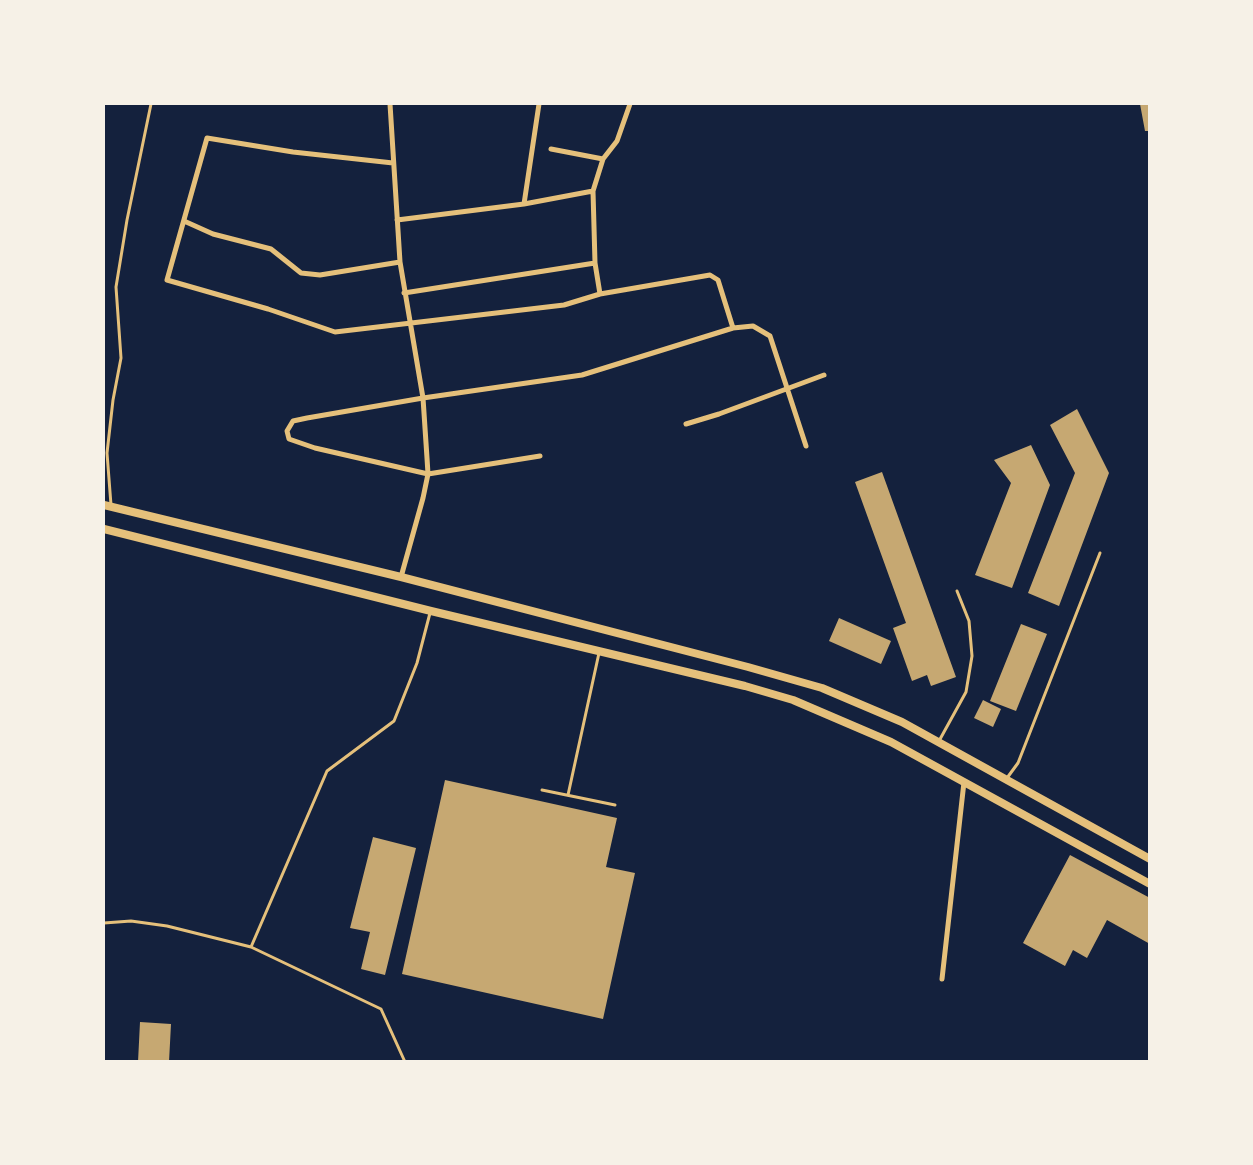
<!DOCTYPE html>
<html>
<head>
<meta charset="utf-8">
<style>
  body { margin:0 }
  #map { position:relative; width:1253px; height:1165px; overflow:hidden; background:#14213d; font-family:Lato,sans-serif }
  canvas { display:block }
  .frame { position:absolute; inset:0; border:105px solid #f6f1e7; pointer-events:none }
</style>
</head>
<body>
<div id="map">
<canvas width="1253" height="1165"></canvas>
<div class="frame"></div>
</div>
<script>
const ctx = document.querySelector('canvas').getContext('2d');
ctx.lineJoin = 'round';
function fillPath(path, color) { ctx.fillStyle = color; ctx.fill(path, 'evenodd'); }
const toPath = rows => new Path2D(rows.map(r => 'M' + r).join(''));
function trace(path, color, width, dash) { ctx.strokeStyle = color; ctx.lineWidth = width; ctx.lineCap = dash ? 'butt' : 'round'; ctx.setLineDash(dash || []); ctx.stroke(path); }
fillPath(toPath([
  [1140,104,1150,104,1150,131,1145,131],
  [1077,409,1109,473,1059,606,1028,593,1075,473,1050,425],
  [1031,445,1050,485,1012,588,975,575,1011,483,994,460],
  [882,472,956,677,931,686,927,675,912,681,893,628,906,623,855,482],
  [839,618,891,641,881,664,829,641],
  [1021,624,1047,634,1016,711,990,701],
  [983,700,1001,709,993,727,974,718],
  [445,780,617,818,606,867,635,873,603,1019,402,974],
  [373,837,416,848,385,975,361,969,370,932,350,928],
  [1070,855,1150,898,1150,944,1107,920,1087,958,1073,950,1065,966,1023,943],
  [140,1022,171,1024,169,1062,138,1062]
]), '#c6a872');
trace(toPath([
  [111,505,107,453,113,400,121,358,116,287,127,220,151,104],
  [939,741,966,692,972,656,969,621,957,591],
  [1007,778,1018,763,1100,553],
  [542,790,615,805],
  [568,795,599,653],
  [104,923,131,921,167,926,251,947],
  [405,1062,381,1009,251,947,327,771,394,721,417,663,430,613]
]), '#e5c07b', 3);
trace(toPath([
  [390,104,400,262,423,398,427,458,428,474,423,498,401,577],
  [551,149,603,159,617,141,630,104],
  [393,163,293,152,207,138,167,280,268,309,335,332,564,305,600,294,710,275,718,280,733,328,582,375,423,398,307,418,293,421,287,431,289,439,315,448,428,474,540,456],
  [593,191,603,159],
  [524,204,539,104],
  [397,220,524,204,593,191,595,263,600,294],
  [184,221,213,234,271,249,301,273,320,275,400,262],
  [404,293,595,263],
  [733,328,753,326,770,336,806,446],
  [686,424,719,414,824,375],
  [942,979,964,782]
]), '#e5c07b', 5);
trace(toPath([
  [104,505,401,577,748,667,822,688,902,722,1150,859],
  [104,529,431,611,745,686,793,700,891,742,1150,884]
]), '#e5c07b', 8);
</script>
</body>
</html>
